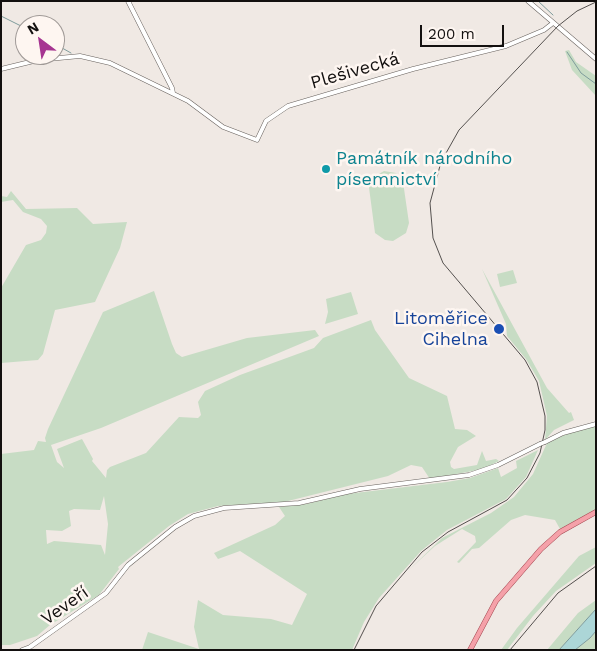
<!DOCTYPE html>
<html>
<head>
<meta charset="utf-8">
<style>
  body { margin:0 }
  #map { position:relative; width:597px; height:651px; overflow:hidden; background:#f0e9e4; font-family:"Work Sans",sans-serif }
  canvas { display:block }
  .frame { position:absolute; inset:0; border:2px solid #13100f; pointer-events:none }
  .north { position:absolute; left:15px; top:15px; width:50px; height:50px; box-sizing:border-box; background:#fef6f1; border:1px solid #a09a97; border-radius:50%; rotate:329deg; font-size:14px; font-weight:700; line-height:20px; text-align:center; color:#13100f }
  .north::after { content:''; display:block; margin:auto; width:18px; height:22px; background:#a63591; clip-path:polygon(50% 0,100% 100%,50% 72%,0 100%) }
  .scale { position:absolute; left:420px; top:25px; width:84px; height:22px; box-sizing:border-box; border:2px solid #13100f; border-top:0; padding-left:6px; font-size:15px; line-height:18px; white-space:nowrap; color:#13100f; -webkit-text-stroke:4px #fef6f1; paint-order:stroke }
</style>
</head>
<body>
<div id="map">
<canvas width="597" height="651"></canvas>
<div class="frame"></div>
<div class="north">N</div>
<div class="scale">200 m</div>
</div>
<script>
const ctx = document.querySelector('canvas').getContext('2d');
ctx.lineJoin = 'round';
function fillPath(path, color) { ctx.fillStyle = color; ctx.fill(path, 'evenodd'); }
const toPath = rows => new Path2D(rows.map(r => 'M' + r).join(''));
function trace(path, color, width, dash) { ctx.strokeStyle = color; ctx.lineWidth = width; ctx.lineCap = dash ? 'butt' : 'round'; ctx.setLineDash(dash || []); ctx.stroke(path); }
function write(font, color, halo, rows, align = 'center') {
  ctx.font = font + ' "Work Sans",sans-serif'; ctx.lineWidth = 5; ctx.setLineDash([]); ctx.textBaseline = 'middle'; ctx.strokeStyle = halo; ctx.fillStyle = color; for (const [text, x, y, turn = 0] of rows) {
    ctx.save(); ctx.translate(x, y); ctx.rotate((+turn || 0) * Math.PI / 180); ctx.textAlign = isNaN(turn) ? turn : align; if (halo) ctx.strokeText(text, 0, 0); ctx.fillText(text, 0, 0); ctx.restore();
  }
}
fillPath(toPath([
  [569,50,576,62,596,76,596,96,572,70,565,51],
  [384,171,396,173,403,182,409,223,406,233,393,241,385,240,375,233,368,180],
  [11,191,26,209,77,208,93,224,127,222,120,248,95,302,55,310,43,354,38,360,1,363,1,288,26,245,41,240,46,233,47,226,41,219,23,212,13,200,1,202,1,196,7,197],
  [482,269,547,388,569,413,571,412,574,420,554,430,545,440,547,416,539,381,526,359,507,336,506,324],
  [513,270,517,283,500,287,497,274],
  [154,291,172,344,176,353,182,357,247,338,315,330,319,336,101,428,51,445,57,462,64,468,57,449,82,439,93,459,92,461,106,478,107,470,110,467,146,453,179,417,198,418,201,415,198,402,205,391,240,375,314,348,323,338,371,320,375,330,409,378,447,396,455,429,467,430,476,436,458,447,450,462,451,467,454,469,477,465,482,451,486,461,496,459,499,461,483,469,430,479,422,467,411,465,388,476,284,502,218,506,188,514,169,526,118,567,119,569,99,595,50,625,37,636,10,645,1,645,1,454,34,450,38,441,46,442,45,438,48,429,103,312],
  [104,496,108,524,105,555,101,545,54,541,47,544,46,530,62,531,71,526,69,511,74,509,100,510],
  [351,292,358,314,325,324,328,312,326,299],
  [596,426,596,509,560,529,555,520,525,515,511,520,479,548,472,549,459,563,457,562,476,542,475,536,462,529,435,546,409,570,442,538,491,513,514,497,533,474,547,443,571,432],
  [538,450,526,477,506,499,447,530,421,551,379,598,364,622,352,650,142,650,148,632,199,649,194,627,198,600,223,615,271,619,292,625,307,594,240,551,218,559,214,553,275,525,285,516,279,507,306,504,347,494,447,482,470,478,498,468,501,477,517,468,516,461],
  [596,547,596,563,556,591,533,616,507,650,501,650,517,628,579,556],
  [596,600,596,609,559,650,547,650,578,613],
  [596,631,596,650,575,650,590,638]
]), '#c7dcc4');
const water = toPath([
  [596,609,596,631,590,638,575,650,559,650,596,609]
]);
fillPath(water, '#acd6d7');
trace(water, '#7e9b9b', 1);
trace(toPath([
  [538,1,553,15],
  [1,16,25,28],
  [55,44,71,53],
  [567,52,581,73,596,84]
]), '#7e9b9b', 1);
const minor = toPath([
  [128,1,172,88,173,93],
  [528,1,596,59],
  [1,69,38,60,80,56,110,63,188,101,223,127,257,140,266,121,288,106,413,69,506,46,544,30,553,23],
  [545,442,563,433,596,424],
  [22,650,30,647,106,593,128,565,175,527,194,516,224,508,299,503,360,489,469,475,498,465,540,444]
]);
const major = toPath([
  [470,650,496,601,541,549,560,532,596,512]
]);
trace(minor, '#67615d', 5);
trace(major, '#a2454e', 5.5);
trace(minor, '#fff', 4);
trace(major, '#f5a1a9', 4.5);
trace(toPath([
  [354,650,376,606,422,552,448,532,507,500,527,478,540,453,545,430,545,416,537,382,525,360,443,263,433,238,430,203,441,162,459,130,558,26,577,11,596,2],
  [510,650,558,593,596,566]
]), '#54504e', 1);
const minorBridge = toPath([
  [540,444,545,442]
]);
trace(minorBridge, '#67615d', 5, []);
trace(minorBridge, '#fff', 4);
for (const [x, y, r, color] of [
  [326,169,5,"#0f9aa8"],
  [499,329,6,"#1a4fb4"]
]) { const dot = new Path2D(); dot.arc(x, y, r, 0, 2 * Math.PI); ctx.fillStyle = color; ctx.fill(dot); trace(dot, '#fef6f1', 2); }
write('18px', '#13100f', '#fef6f1', [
  ["Plešivecká",355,71,-16],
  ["Veveří",65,606,-35]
]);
write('18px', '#0d838f', '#fef6f1', [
  ["Památník národního",336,159],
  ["písemnictví",336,180]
], 'left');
write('18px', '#164399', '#fef6f1', [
  ["Litoměřice",488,319],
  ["Cihelna",488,340]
], 'right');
</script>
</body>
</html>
